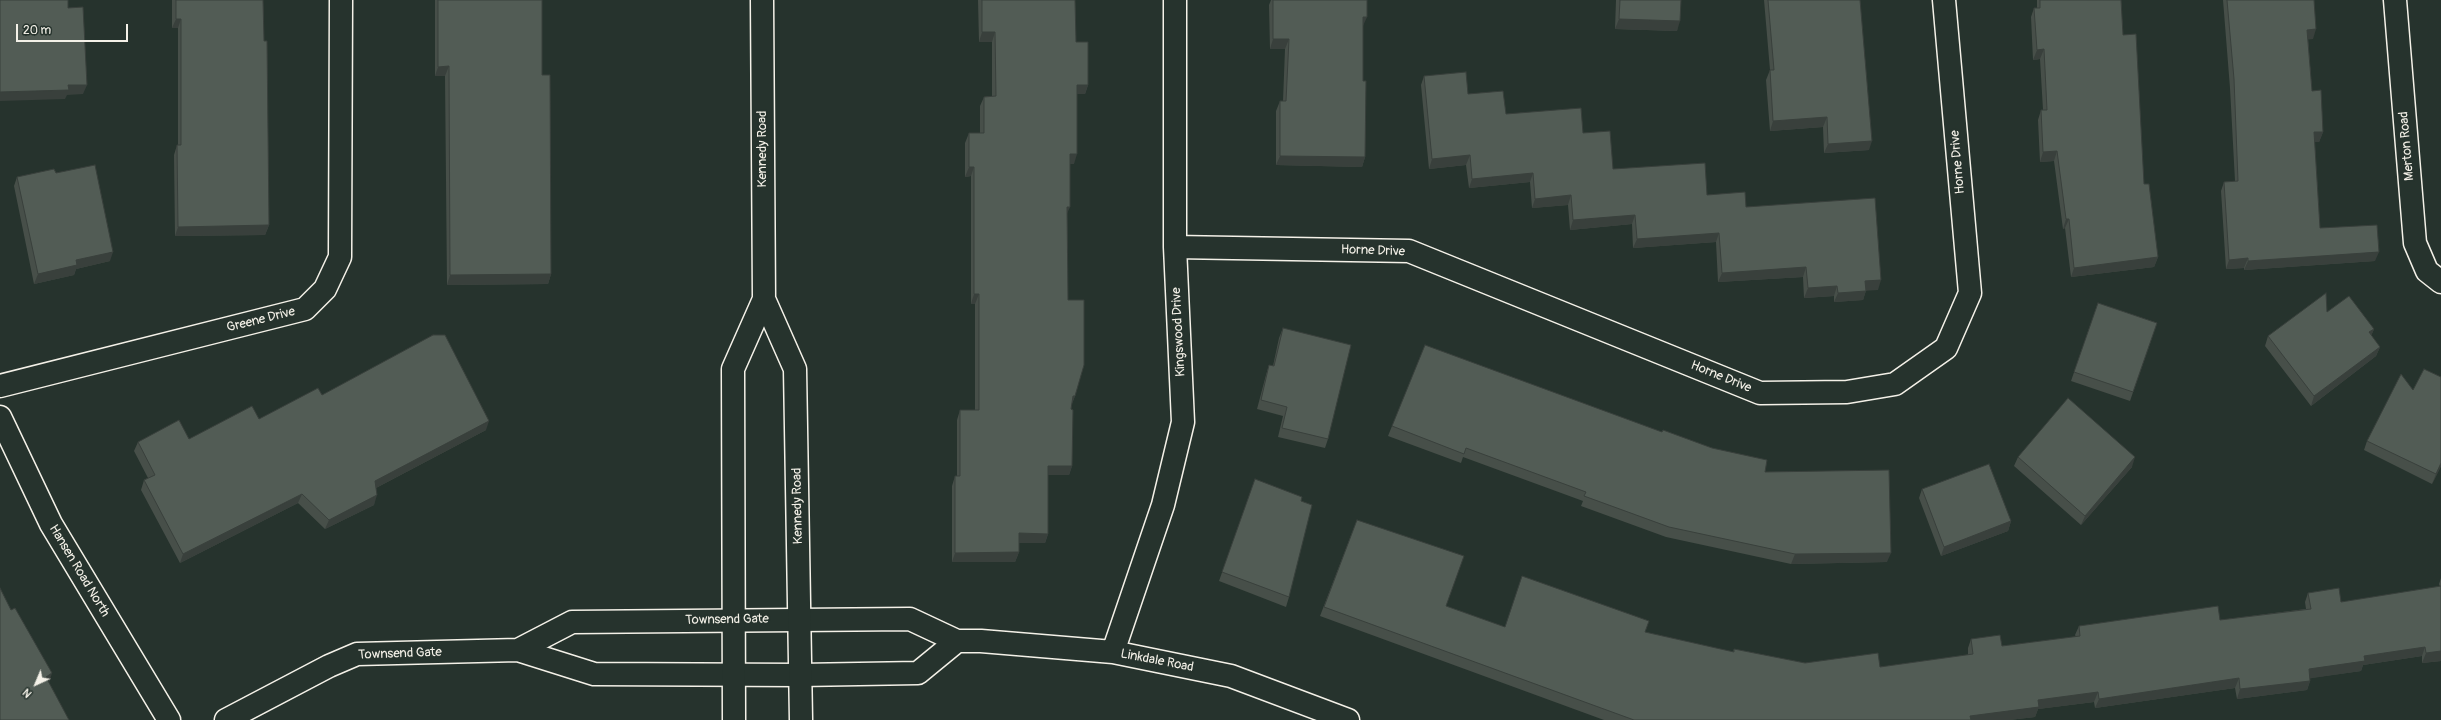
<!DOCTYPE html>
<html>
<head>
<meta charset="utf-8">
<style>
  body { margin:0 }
  #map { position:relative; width:2441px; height:720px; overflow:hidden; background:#26332d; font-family:Pangolin,sans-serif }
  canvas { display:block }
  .north { position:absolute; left:16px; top:664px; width:40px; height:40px; -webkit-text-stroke:3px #26332d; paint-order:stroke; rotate:224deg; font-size:11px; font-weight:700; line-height:16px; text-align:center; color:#f4f1e8 }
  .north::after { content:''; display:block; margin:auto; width:14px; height:18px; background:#f4f1e8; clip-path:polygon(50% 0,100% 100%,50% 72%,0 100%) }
  .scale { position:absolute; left:16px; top:24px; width:112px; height:18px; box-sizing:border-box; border:2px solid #f4f1e8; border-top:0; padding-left:5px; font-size:12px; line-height:14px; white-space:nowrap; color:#f4f1e8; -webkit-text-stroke:3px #26332d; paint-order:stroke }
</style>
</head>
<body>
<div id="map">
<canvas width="2441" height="720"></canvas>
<div class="north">N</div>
<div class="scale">20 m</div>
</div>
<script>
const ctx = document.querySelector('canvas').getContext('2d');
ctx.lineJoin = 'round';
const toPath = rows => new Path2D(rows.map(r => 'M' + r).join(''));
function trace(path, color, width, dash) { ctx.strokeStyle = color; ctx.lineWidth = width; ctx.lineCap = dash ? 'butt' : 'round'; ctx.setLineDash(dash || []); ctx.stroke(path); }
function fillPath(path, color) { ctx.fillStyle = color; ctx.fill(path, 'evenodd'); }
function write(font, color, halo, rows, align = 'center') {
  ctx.font = font + ' Pangolin,sans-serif'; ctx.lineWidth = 4; ctx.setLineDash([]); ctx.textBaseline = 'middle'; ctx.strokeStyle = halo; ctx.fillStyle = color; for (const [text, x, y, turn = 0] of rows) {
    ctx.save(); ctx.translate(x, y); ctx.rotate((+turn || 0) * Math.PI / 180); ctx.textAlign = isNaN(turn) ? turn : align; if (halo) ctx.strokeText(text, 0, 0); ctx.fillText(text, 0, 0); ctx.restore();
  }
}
const minor = toPath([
  [2395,0,2415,243,2427,271,2441,282],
  [1175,247,1409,251,1760,393,1847,392,1895,384,1946,348,1970,293,1944,0],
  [0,386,305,309,325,289,340,257,341,0],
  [0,417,51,524,169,720],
  [518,650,572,622,910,619,957,641,981,641,1113,652,1231,676,1348,720],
  [1113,652,1163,505,1183,422,1175,247,1175,0],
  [226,720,329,666,357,654,518,650,594,674,800,675,918,673,957,641]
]);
const major = toPath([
  [764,299,795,369,801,720],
  [734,720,733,369,764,299,762,0]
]);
trace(minor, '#f4f1e8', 25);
trace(major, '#f4f1e8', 25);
trace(minor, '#26332d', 22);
trace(major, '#26332d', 22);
fillPath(toPath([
  [172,0,263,0,269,225,265,235,175,236,174,155,177,145,178,145,178,28,172,28],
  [435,0,542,0,542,75,551,274,548,284,447,285,445,76,435,76],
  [978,0,1075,0,1076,42,1088,85,1085,94,1077,94,1074,164,1070,164,1067,215,1068,300,1075,396,1071,406,1071,409,1072,466,1069,475,1048,475,1048,534,1045,543,1019,543,1019,552,1015,562,952,562,952,486,955,476,957,476,957,420,960,410,975,410,975,304,971,304,971,176,965,177,965,143,969,133,980,133,980,106,984,97,992,96,992,42,979,42],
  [1271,0,1367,0,1363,26,1363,81,1365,157,1362,167,1276,165,1276,111,1280,101,1283,101,1285,49,1270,49,1269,5],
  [1616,0,1681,0,1677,31,1615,29],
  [1764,0,1860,0,1869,150,1824,153,1823,127,1770,131,1766,80,1770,70],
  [2037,0,2121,0,2123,35,2144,184,2158,257,2154,267,2071,277,2065,228,2063,229,2054,161,2040,162,2038,120,2041,110,2043,110,2040,59,2033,60,2031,17,2034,8,2037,8],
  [2223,0,2314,0,2313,39,2308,39,2312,91,2323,132,2319,142,2314,142,2320,228,2375,261,2244,270,2244,268,2226,269,2221,191,2224,182,2235,181,2230,88],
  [1424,76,1468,94,1506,114,1583,133,1613,169,1707,195,1746,207,1878,290,1866,290,1863,300,1834,302,1834,296,1804,298,1803,277,1718,282,1716,242,1633,248,1632,224,1570,230,1568,205,1532,208,1530,182,1469,188,1466,165,1429,169,1421,85],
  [56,173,110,261,76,269,74,275,34,284,14,186,17,177],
  [2098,303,2157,323,2130,401,2071,381],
  [2327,312,2374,329,2371,336,2380,347,2376,356,2311,406,2265,346,2268,336],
  [1283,328,1328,439,1325,448,1278,437,1283,416,1257,409,1266,375,1269,365,1273,366,1279,338],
  [2441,377,2441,466,2432,484,2364,450,2367,441],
  [259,419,486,430,376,488,374,505,325,529,298,503,180,563,141,490,144,480,148,478,134,451,138,442,189,439],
  [1392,426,1662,432,1712,448,1765,472,1887,562,1791,564,1666,537,1581,506,1583,501,1463,457,1461,463,1388,436],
  [2018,457,2132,467,2081,525,2014,466],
  [1255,479,1289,597,1286,607,1219,581],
  [1922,489,2011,521,2008,531,1941,556,1919,498],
  [1357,520,1446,606,1504,627,1645,632,1733,652,1734,649,1805,663,1880,667,1968,655,1968,648,1971,639,2002,646,2076,637,2075,635,2079,626,2220,620,2306,609,2305,602,2308,593,2341,602,2440,587,2439,584,2441,578,2441,661,2422,663,2422,656,2363,665,2361,671,2310,678,2310,681,2307,690,2237,699,2235,688,2095,708,2094,702,2038,709,2035,717,2009,720,1604,720,1320,616]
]), '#474f49');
fillPath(toPath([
  [1363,17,1367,17,1363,26,1360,26],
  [176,19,181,19,178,28,172,28],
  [1619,19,1680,21,1677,31,1615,29],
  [2316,29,2313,39,2304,40,2307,30],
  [982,32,995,32,992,42,979,42],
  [1273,39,1289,39,1285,49,1270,49],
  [2044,49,2040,59,2033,60,2037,50],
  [449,66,445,76,435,76,438,67],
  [68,85,87,85,83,94,67,95,65,99,0,101,0,92],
  [1077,85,1088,85,1085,94,1074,94],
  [1827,117,1823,127,1770,131,1773,121],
  [2314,132,2323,132,2319,142,2310,142],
  [1872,141,1869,150,1824,153,1828,144],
  [2057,151,2054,161,2040,162,2043,152],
  [1070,154,1077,154,1074,164,1066,164],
  [1470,155,1466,165,1429,169,1432,159],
  [1280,156,1365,157,1362,167,1276,165],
  [969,167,974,167,971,176,965,177],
  [1533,173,1530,182,1469,188,1472,179],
  [1571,195,1568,205,1532,208,1535,199],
  [1067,207,1070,207,1066,216],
  [1635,215,1632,224,1570,230,1573,220],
  [2066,219,2069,219,2065,228,2063,229],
  [269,225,265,235,175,236,178,227],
  [1719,233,1716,242,1633,248,1637,239],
  [113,252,110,261,76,269,74,275,34,284,38,274,76,260],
  [2379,252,2375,261,2244,270,2248,261],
  [2158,257,2154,267,2071,277,2074,268],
  [2248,258,2244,268,2226,269,2229,260],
  [1806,267,1803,277,1718,282,1722,273],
  [551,274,548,284,447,285,450,275],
  [1881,280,1878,290,1862,291,1865,281],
  [1837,286,1834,296,1804,298,1808,288],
  [1866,291,1863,300,1834,302,1838,293],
  [974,294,979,294,975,304,971,304],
  [2374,329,2370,338,2369,332],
  [2380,347,2376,356,2311,406,2314,396],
  [1073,396,1075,396,1071,406],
  [489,421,486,430,372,490,375,481],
  [2135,457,2132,467,2081,525,2085,516],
  [2441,463,2441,466,2432,484,2436,474],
  [1048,466,1072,466,1069,475,1045,475],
  [302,494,298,503,180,563,183,554],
  [377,495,374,505,325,529,329,520],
  [2011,521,2008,531,1941,556,1944,547],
  [1019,533,1048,534,1045,543,1016,543],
  [1019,552,1015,562,952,562,955,553],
  [1891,553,1887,562,1791,564,1795,554],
  [2425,647,2422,656,2363,665,2361,671,2306,679,2309,669,2364,656],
  [2441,651,2441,661,2422,663,2426,653],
  [52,673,49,683,46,677],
  [2239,678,2235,688,2095,708,2099,699],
  [2310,681,2307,690,2237,699,2240,689],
  [2098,692,2094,702,2038,709,2035,717,2009,720,1969,720,1970,716,2038,700]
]), '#39403c');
const building = toPath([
  [0,0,68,0,68,8,83,7,87,85,68,85,69,90,0,92,0,0],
  [176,0,263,0,264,41,267,41,269,225,178,227,177,145,181,145,181,19,176,19,176,0],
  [438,0,542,0,542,75,550,75,551,274,450,275,449,66,438,67,438,0],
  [982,0,1075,0,1076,42,1088,42,1088,85,1077,85,1077,154,1070,154,1070,207,1067,207,1068,300,1084,300,1084,365,1075,396,1073,396,1071,409,1073,410,1072,466,1048,466,1048,534,1019,533,1019,552,955,553,955,476,960,476,960,410,979,410,979,294,974,294,974,167,969,167,969,133,984,133,984,97,996,96,995,32,982,32,982,0],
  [1273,0,1367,0,1367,17,1363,17,1363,81,1366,81,1365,157,1280,156,1280,101,1286,101,1289,39,1273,39,1273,0],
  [1620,0,1681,0,1680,21,1619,19,1620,0],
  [1768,0,1860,0,1872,141,1828,144,1827,117,1773,121,1770,70,1774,70,1768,0],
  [2040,0,2121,0,2123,35,2136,34,2144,184,2149,184,2158,257,2074,268,2069,219,2066,219,2057,151,2043,152,2041,110,2047,110,2044,49,2037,50,2034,8,2040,8,2040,0],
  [2227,0,2314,0,2316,29,2307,30,2312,91,2321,90,2323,132,2314,132,2320,228,2377,225,2379,252,2248,261,2248,258,2229,260,2224,182,2238,181,2234,79,2227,0],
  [1466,72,1468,94,1503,91,1506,114,1581,108,1583,133,1610,131,1613,169,1705,163,1707,195,1745,192,1746,207,1875,198,1881,280,1865,281,1866,291,1838,293,1837,286,1808,288,1806,267,1722,273,1719,233,1637,239,1635,215,1573,220,1571,195,1535,199,1533,173,1472,179,1470,155,1432,159,1424,76,1466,72],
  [95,165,113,252,76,260,77,265,38,274,17,177,54,169,56,173,95,165],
  [2326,293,2327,312,2349,296,2374,329,2369,332,2380,347,2314,396,2268,336,2326,293],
  [2098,303,2157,323,2133,392,2074,372,2098,303],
  [1283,328,1351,345,1328,439,1282,428,1287,407,1261,400,1269,365,1274,366,1283,328],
  [433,335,445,335,489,421,375,481,377,495,329,520,302,494,183,554,144,480,155,475,138,442,179,420,189,439,252,406,259,419,318,388,322,395,433,335],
  [1425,345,1662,432,1663,430,1712,448,1767,460,1765,472,1889,470,1891,553,1795,554,1669,527,1584,496,1586,492,1466,448,1464,454,1392,426,1425,345],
  [2424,369,2441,377,2441,463,2436,474,2367,441,2401,374,2413,390,2424,369],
  [2068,398,2135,457,2085,516,2018,457,2068,398],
  [1989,464,2011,521,1944,547,1922,489,1989,464],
  [1255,479,1302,497,1301,501,1312,505,1289,597,1222,572,1255,479],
  [1357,520,1464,556,1446,606,1505,627,1522,576,1649,621,1645,632,1734,652,1734,649,1805,663,1878,653,1880,667,1973,654,1971,639,2000,635,2002,646,2080,636,2079,626,2218,606,2220,620,2311,609,2308,593,2339,588,2341,602,2441,586,2441,651,2426,653,2425,647,2364,656,2365,661,2309,669,2310,681,2240,689,2239,678,2099,699,2098,692,2038,700,2039,707,1970,716,1971,720,1634,720,1324,607,1357,520],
  [0,588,11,610,15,608,52,673,46,677,69,720,0,720,0,588]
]);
fillPath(building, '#525c55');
trace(building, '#39403c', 1);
write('13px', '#f4f1e8', '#26332d', [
  ["Merton Road",2407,146,-95],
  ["Kennedy Road",763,149,-90],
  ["Horne Drive",1958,162,-95],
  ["Horne Drive",1373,251,2],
  ["Greene Drive",261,320,-14],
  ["Kingswood Drive",1179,332,-93],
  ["Horne Drive",1721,377,22],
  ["Kennedy Road",798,506,-91],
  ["Hansen Road North",79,571,59],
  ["Townsend Gate",727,620,-1],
  ["Townsend Gate",400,654,-2],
  ["Linkdale Road",1157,661,11]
]);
</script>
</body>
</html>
